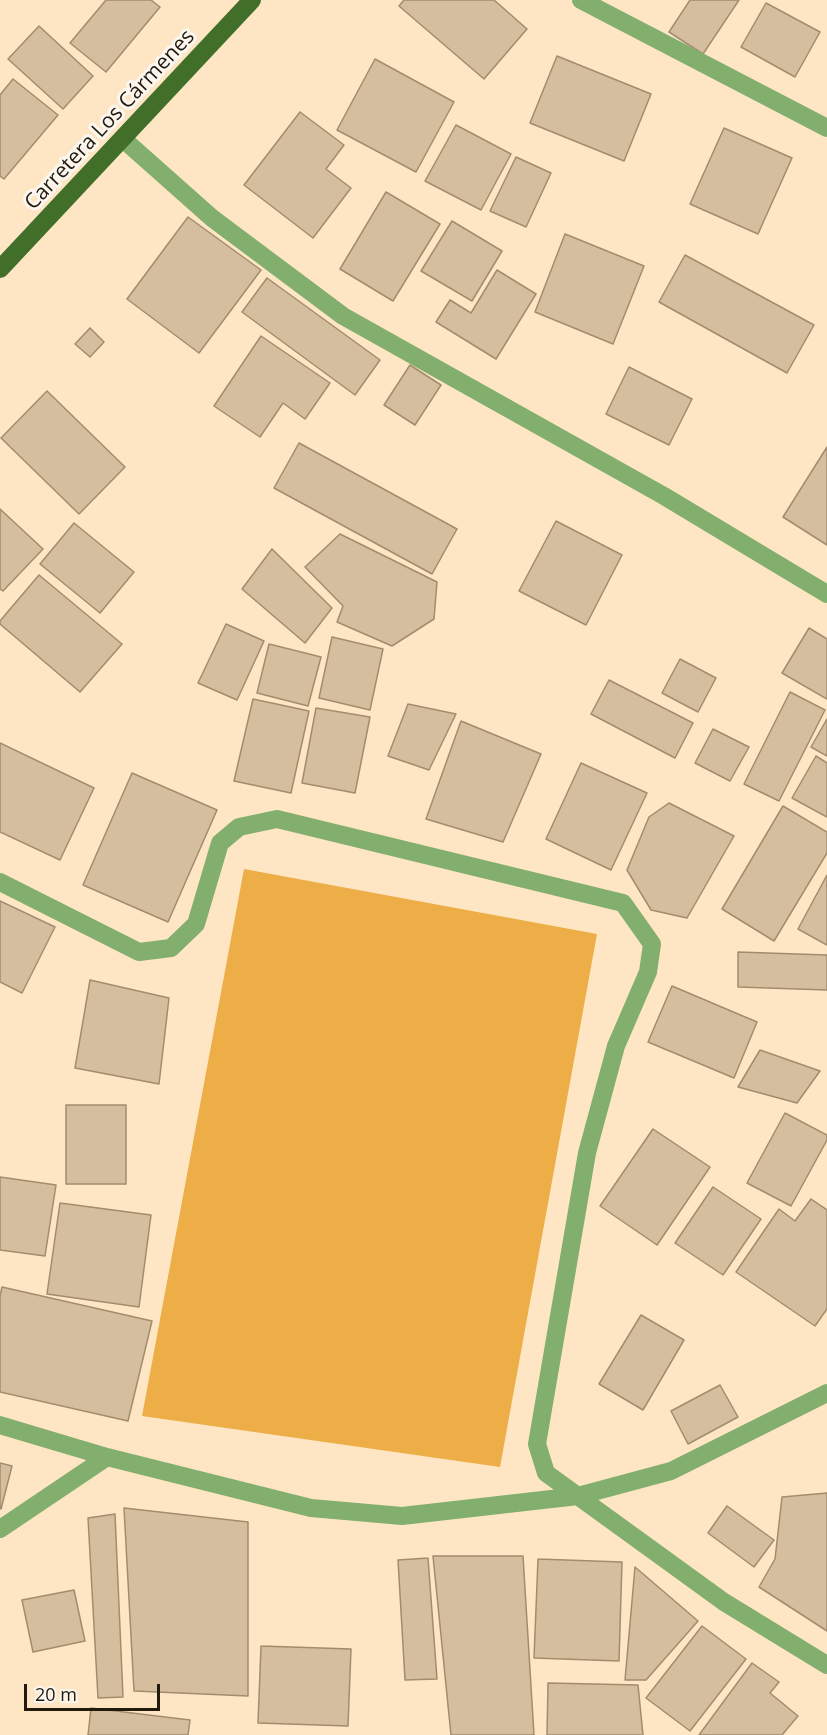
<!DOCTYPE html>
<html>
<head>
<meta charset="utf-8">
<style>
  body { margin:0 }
  #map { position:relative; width:827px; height:1735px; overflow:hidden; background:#fee6c5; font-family:"Open Sans",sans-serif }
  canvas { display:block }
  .scale { position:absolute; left:24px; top:1684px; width:136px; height:27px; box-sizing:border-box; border:3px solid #221a0d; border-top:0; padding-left:8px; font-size:18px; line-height:21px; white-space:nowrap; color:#221a0d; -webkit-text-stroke:4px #fbf7f0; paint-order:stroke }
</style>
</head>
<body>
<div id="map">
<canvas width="827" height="1735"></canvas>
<div class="scale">20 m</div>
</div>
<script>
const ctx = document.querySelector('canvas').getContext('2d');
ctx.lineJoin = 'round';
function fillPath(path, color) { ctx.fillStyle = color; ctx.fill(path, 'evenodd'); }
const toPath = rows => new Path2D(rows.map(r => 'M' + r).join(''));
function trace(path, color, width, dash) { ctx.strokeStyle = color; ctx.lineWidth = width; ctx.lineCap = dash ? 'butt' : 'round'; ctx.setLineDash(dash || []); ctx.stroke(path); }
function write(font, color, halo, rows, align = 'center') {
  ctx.font = font + ' "Open Sans",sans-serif'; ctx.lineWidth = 6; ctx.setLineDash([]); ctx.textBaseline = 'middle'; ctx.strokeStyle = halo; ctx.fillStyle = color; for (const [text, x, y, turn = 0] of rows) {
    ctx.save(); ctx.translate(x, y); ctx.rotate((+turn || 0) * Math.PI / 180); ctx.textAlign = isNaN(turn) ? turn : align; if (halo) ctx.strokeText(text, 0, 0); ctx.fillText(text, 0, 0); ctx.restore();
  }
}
fillPath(toPath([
  [244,869,597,934,500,1467,142,1416]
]), '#edae47');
const building = toPath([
  [106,0,151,0,160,7,106,72,70,43,106,0],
  [404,0,494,0,527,29,484,79,399,6,404,0],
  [690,0,739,0,703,54,669,32,690,0],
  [766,3,820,32,795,77,741,47,766,3],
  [39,26,93,76,63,109,8,59,39,26],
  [557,56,651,94,624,161,530,123,557,56],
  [375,59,454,102,416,172,337,130,375,59],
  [13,79,58,115,4,179,0,176,0,95,13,79],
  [300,112,344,145,326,169,351,188,313,238,244,185,300,112],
  [456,125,511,154,481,210,425,181,456,125],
  [724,128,792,158,758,234,690,204,724,128],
  [516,157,551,173,526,227,490,211,516,157],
  [386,192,440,224,393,301,340,269,386,192],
  [188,217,261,270,199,353,127,299,188,217],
  [452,221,502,251,472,301,421,271,452,221],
  [565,234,644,266,613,344,535,312,565,234],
  [685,255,814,325,787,373,659,302,685,255],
  [497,270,536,294,496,359,436,322,450,300,471,313,497,270],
  [267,278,380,360,355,395,242,312,267,278],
  [90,328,104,342,90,357,75,344,90,328],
  [261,336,330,383,305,419,283,403,260,437,214,406,261,336],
  [410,365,441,385,415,425,384,405,410,365],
  [629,367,692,399,669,445,606,414,629,367],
  [47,391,125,467,79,514,1,438,47,391],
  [299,443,457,529,432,574,274,488,299,443],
  [827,447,827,545,783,517,827,447],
  [0,509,43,549,3,591,0,589,0,509],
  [556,521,622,555,586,625,519,591,556,521],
  [74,523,134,572,100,613,40,564,74,523],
  [340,534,437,582,434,619,392,646,337,622,343,606,305,567,340,534],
  [272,549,332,608,305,643,242,589,272,549],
  [39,575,122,644,80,692,0,624,0,621,39,575],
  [226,624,264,641,237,700,198,683,226,624],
  [809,628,827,639,827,699,782,673,809,628],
  [332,637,383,649,370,710,319,698,332,637],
  [269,644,321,657,308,706,257,693,269,644],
  [680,659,716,678,698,712,662,693,680,659],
  [609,680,693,723,675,758,591,714,609,680],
  [790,692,825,710,779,801,744,784,790,692],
  [253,699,309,711,291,793,234,781,253,699],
  [408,704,456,714,429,770,388,756,408,704],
  [316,708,370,717,355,793,302,783,316,708],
  [827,719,827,756,811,747,827,719],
  [461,721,541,754,503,842,426,819,461,721],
  [713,729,749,747,730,781,695,763,713,729],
  [0,743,94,788,60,860,0,832,0,743],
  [816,756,827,763,827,817,792,798,816,756],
  [581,763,647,793,611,870,546,839,581,763],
  [132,773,217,810,168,922,83,885,132,773],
  [669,803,734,836,687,918,651,910,627,870,649,817,669,803],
  [783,806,827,832,827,853,774,941,722,909,783,806],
  [827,875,827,945,798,929,827,875],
  [0,901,55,927,22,993,0,982,0,901],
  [738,952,827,955,827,990,738,987,738,952],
  [90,980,169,998,159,1084,75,1068,90,980],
  [672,986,757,1022,734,1078,648,1042,672,986],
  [760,1050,820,1071,797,1103,738,1087,760,1050],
  [66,1105,126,1105,126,1184,66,1184,66,1105],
  [785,1113,827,1135,827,1140,791,1206,747,1183,785,1113],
  [653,1129,710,1167,657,1245,600,1206,653,1129],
  [0,1177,56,1185,45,1256,0,1250,0,1177],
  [713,1187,761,1219,723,1275,675,1243,713,1187],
  [811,1199,827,1210,827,1309,815,1326,736,1272,779,1209,795,1221,811,1199],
  [60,1203,151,1215,139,1307,47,1294,60,1203],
  [2,1287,152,1321,128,1421,0,1392,0,1296,2,1287],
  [641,1315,684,1340,643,1410,599,1384,641,1315],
  [720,1385,738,1417,688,1444,671,1411,720,1385],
  [0,1463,12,1466,1,1509,0,1508,0,1463],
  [827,1493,827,1631,759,1587,775,1559,782,1497,827,1493],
  [727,1506,774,1540,754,1567,708,1533,727,1506],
  [124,1508,248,1522,248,1696,134,1691,124,1508],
  [115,1514,123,1697,98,1698,88,1518,115,1514],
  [433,1556,523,1556,534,1735,451,1735,433,1556],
  [428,1558,437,1679,405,1680,398,1560,428,1558],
  [538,1559,622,1562,619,1661,534,1658,538,1559],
  [635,1567,698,1621,646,1680,625,1680,635,1567],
  [74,1590,85,1641,33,1652,22,1600,74,1590],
  [702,1626,746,1659,690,1731,646,1698,702,1626],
  [261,1646,351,1649,348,1726,258,1723,261,1646],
  [752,1663,779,1682,770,1693,798,1716,782,1735,699,1735,752,1663],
  [548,1683,638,1685,643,1735,547,1735,548,1683],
  [91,1708,190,1720,188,1735,88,1735,91,1708]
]);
fillPath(building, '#d5be9e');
trace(building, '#a28c6d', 1.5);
trace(toPath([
  [581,0,827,128],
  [123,139,212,218,343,316,664,496,827,594],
  [0,882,139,952,171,948,196,924,220,843,239,827,277,819,623,903,652,944,648,972,616,1046,587,1153,537,1444,546,1473,724,1602,827,1665],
  [0,1425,107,1457,311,1508,402,1516,578,1496,671,1471,827,1393],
  [0,1529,107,1457]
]), '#82ae6e', 18);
trace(toPath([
  [0,269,252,0]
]), '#416f29', 18);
write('21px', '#221a0d', '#fbf7f0', [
  ["Carretera Los Cármenes",110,120,-47]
]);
</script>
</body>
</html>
